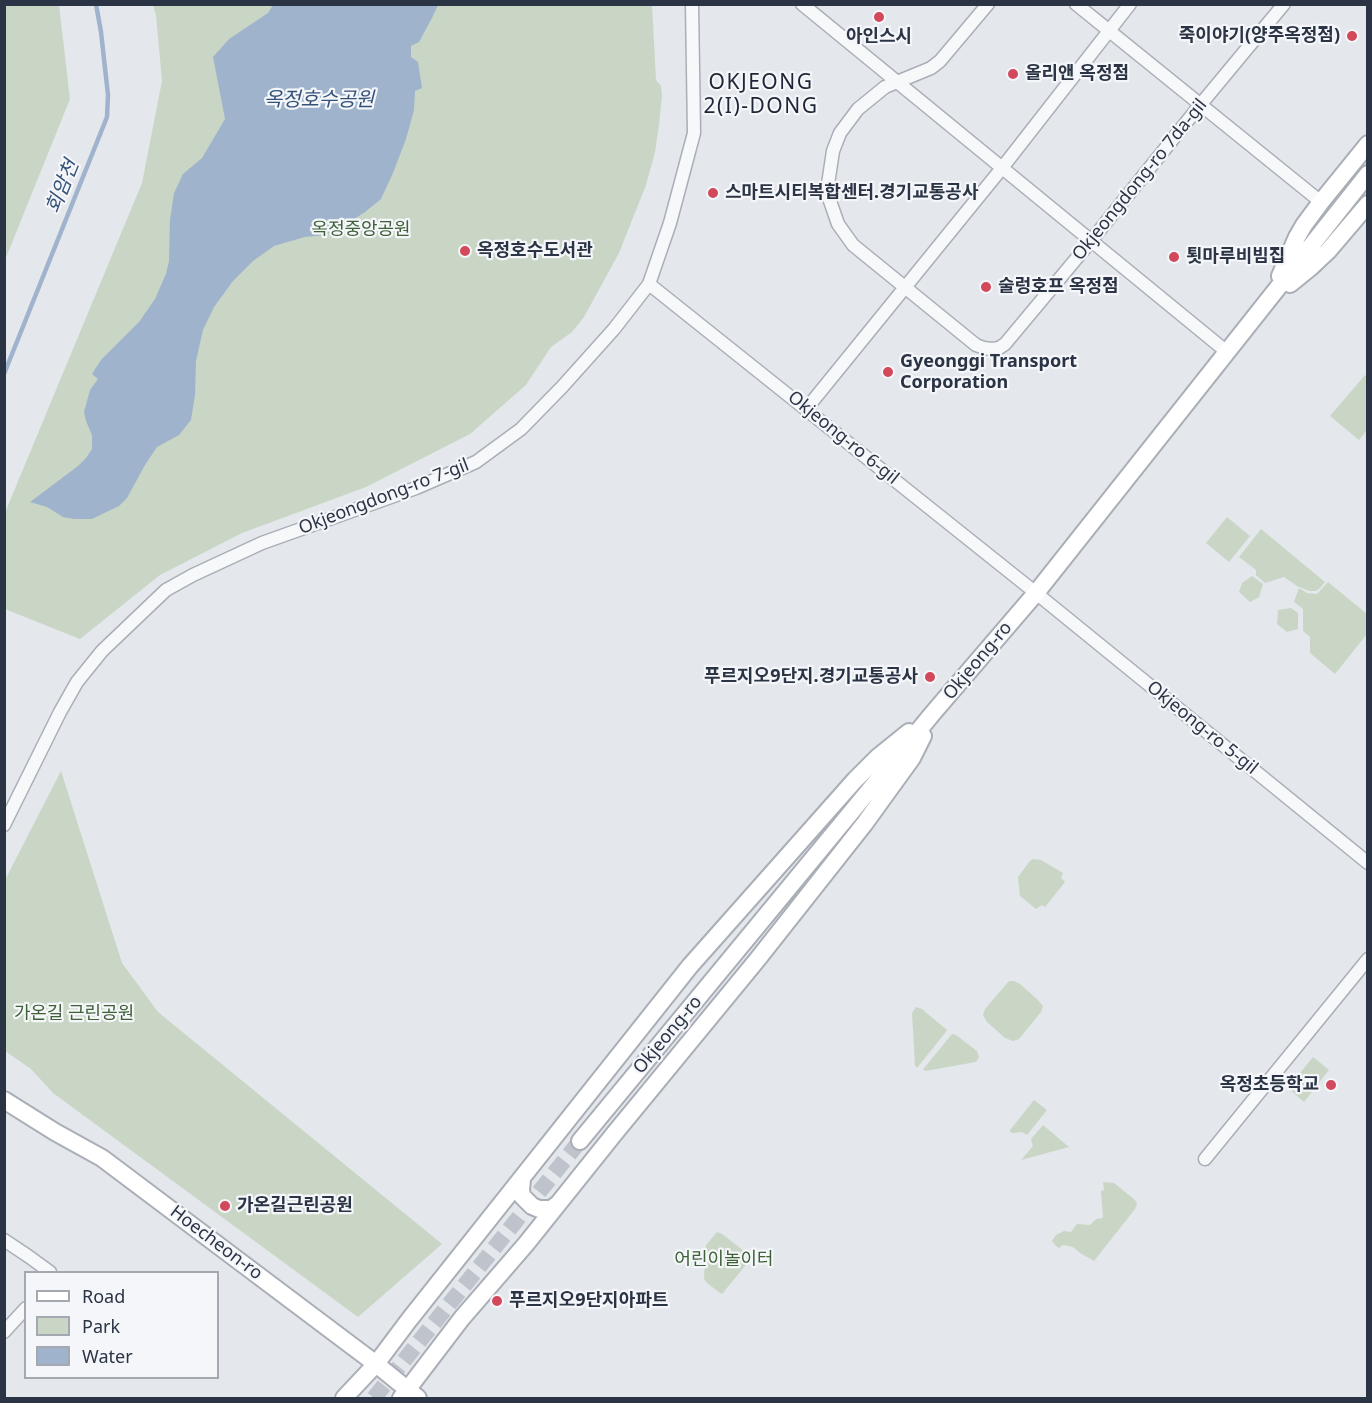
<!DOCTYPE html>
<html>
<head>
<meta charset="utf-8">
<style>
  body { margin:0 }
  #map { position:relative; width:1372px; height:1403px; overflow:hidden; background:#e4e7ec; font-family:"Noto Sans",sans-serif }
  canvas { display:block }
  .frame { position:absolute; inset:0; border:6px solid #2b3445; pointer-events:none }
  .legend { position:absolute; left:24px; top:1271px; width:195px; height:108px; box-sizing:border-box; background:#f4f6f9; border:2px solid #a4a8b1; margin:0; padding:8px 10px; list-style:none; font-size:18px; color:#2b3445 }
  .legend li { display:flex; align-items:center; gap:12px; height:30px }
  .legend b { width:30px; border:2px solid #a4a8b1 }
</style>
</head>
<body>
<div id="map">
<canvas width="1372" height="1403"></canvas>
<div class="frame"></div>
<ul class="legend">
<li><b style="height:8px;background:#fff"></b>Road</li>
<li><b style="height:16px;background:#c9d6c5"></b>Park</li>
<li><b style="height:16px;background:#9fb4cc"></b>Water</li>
</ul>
</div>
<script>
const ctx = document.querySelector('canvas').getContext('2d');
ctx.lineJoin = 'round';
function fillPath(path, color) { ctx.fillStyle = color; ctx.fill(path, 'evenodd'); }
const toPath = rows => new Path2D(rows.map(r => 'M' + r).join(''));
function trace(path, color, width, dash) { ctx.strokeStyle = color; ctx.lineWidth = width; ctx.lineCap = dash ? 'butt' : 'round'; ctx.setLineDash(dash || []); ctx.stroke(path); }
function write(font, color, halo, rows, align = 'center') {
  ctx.font = font + ' "Noto Sans","Noto Sans KR",sans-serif'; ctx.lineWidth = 4.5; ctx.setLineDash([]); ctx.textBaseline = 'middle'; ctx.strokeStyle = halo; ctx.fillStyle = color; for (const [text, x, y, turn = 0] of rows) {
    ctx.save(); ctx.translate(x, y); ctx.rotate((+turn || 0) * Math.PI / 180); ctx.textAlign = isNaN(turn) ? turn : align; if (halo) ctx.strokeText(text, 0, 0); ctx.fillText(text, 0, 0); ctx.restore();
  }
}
fillPath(toPath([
  [5,4,59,5,70,99,5,260],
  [153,5,652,5,656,80,661,86,662,95,659,125,655,152,646,185,619,253,584,317,572,332,551,347,526,385,470,434,366,487,242,533,160,575,80,639,5,609,4,515,142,183,162,81,156,15],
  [1365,375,1367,377,1367,430,1359,440,1330,416],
  [1227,517,1250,536,1229,562,1206,543],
  [1261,529,1325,582,1320,588,1316,591,1309,591,1297,586,1284,577,1265,583,1256,575,1256,570,1239,557],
  [1252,576,1263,584,1259,597,1250,602,1239,592,1242,583],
  [1328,582,1367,614,1367,634,1335,674,1310,653,1310,637,1303,631,1303,609,1294,602,1299,588,1307,593,1317,594],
  [1291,608,1298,613,1298,629,1287,632,1277,624,1278,610],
  [61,771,122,963,158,1012,442,1244,358,1317,53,1093,31,1069,5,1051,5,880],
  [1033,859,1041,860,1063,873,1061,878,1065,882,1045,907,1042,905,1036,909,1020,896,1018,877,1030,861],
  [1009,981,1014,981,1020,984,1038,1000,1043,1006,1041,1012,1019,1039,1013,1041,1005,1038,987,1022,983,1015,985,1009],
  [916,1007,922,1009,947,1030,945,1033,917,1068,915,1065,912,1013],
  [952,1034,956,1035,977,1051,979,1057,976,1062,925,1071,923,1069,925,1067],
  [1313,1057,1329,1070,1304,1102,1288,1088],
  [1034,1100,1047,1110,1027,1135,1022,1132,1013,1133,1010,1132,1010,1130],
  [1043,1125,1069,1147,1021,1160,1033,1146,1031,1139],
  [1103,1182,1114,1183,1135,1200,1137,1204,1135,1209,1094,1261,1080,1253,1073,1247,1063,1245,1059,1248,1056,1246,1052,1241,1056,1235,1064,1231,1071,1232,1077,1224,1090,1225,1096,1219,1103,1218,1101,1191,1104,1190],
  [717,1232,722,1234,748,1254,750,1258,745,1266,722,1294,720,1293,707,1283,704,1279,706,1245]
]), '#c9d6c5');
fillPath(toPath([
  [273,5,438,5,432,18,419,42,411,46,411,57,418,62,422,88,415,91,414,110,406,139,393,173,381,199,365,212,348,223,326,235,305,237,274,246,253,261,233,281,214,307,203,330,196,361,195,395,191,420,179,435,157,447,145,465,127,498,119,506,92,519,74,519,63,517,47,507,30,502,78,466,86,458,92,449,92,435,86,421,84,412,90,390,98,379,92,374,101,360,139,322,155,299,166,274,169,261,170,220,174,193,183,174,202,158,225,119,213,57,229,39,268,13]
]), '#9fb4cc');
trace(toPath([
  [4,374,107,117,108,95,101,32,96,4]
]), '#9fb4cc', 4.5);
trace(toPath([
  [374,1398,580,1141]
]), '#bfc3cb', 16, [16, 8]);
const street = toPath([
  [802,4,1227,352],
  [988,4,940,61,931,68,885,87,858,109,840,133,833,151,828,184,829,198,838,224,853,245,976,345,984,348,992,349,999,348,1005,344,1091,241,1201,104,1284,4],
  [1076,4,1321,202],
  [649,284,1036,593,1368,863],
  [807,408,1002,168,1130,4],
  [4,825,60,712,77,682,102,651,166,590,193,575,262,543,416,488,476,462,521,429,562,387,614,329,649,284,670,223,694,133,692,4],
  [1205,1159,1368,959],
  [4,1240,28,1256,50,1272],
  [4,1332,26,1308]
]);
const secondary = toPath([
  [1280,276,1297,237,1304,225,1321,202,1368,144],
  [1290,284,1311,267,1328,251,1368,204],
  [4,1100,55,1132,102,1158,376,1364,418,1398],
  [580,1141,933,713,1036,593,1368,174],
  [522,1179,521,1190,522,1196,532,1206,539,1209,551,1209,558,1204],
  [344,1398,376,1364,409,1320,690,966,855,780,878,757,909,732],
  [401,1398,462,1318,526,1244,614,1134,757,960,865,823,912,758,923,736]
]);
trace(street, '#a9aeb7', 15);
trace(secondary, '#a9aeb7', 20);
trace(street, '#f7f8fa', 12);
trace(secondary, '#fff', 16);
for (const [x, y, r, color] of [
  [879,17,6,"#d1495b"],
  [1352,36,6,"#d1495b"],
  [1013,74,6,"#d1495b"],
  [713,193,6,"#d1495b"],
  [465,251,6,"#d1495b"],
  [1174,257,6,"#d1495b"],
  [986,287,6,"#d1495b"],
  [888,372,6,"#d1495b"],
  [930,677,6,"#d1495b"],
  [1331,1085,6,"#d1495b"],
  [225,1206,6,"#d1495b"],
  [497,1301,6,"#d1495b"]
]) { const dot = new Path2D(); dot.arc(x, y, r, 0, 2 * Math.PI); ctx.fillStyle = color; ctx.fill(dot); trace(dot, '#f4f6f9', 2); }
write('bold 18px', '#2b3445', '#f4f6f9', [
  ["죽이야기(양주옥정점)",1340,36,"right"],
  ["아인스시",879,37,"center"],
  ["올리앤 옥정점",1025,74],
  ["스마트시티복합센터.경기교통공사",725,193],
  ["옥정호수도서관",477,251],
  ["툇마루비빔집",1186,257],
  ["술렁호프 옥정점",998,287],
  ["Gyeonggi Transport",900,362],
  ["Corporation",900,383],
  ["푸르지오9단지.경기교통공사",918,677,"right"],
  ["옥정초등학교",1319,1085,"right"],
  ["가온길근린공원",237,1206],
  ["푸르지오9단지아파트",509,1301]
], 'left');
write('18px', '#2b3445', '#f4f6f9', [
  ["Okjeongdong-ro 7da-gil",1140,180,-51],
  ["Okjeong-ro 6-gil",843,438,39],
  ["Okjeongdong-ro 7-gil",384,497,-21],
  ["Okjeong-ro",978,661,-50],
  ["Okjeong-ro 5-gil",1202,728,39],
  ["Okjeong-ro",668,1035,-50],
  ["Hoecheon-ro",216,1243,37]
]);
write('18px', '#3f6138', '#f4f6f9', [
  ["옥정중앙공원",361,230],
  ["가온길 근린공원",74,1014],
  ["어린이놀이터",724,1260]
]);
write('italic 20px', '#34527a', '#f4f6f9', [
  ["옥정호수공원",319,100],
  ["회암천",63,187,-68]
]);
ctx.letterSpacing = '1.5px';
write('21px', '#1d2536', '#f4f6f9', [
  ["OKJEONG",761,83],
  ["2(I)-DONG",761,107]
]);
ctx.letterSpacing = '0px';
</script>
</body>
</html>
